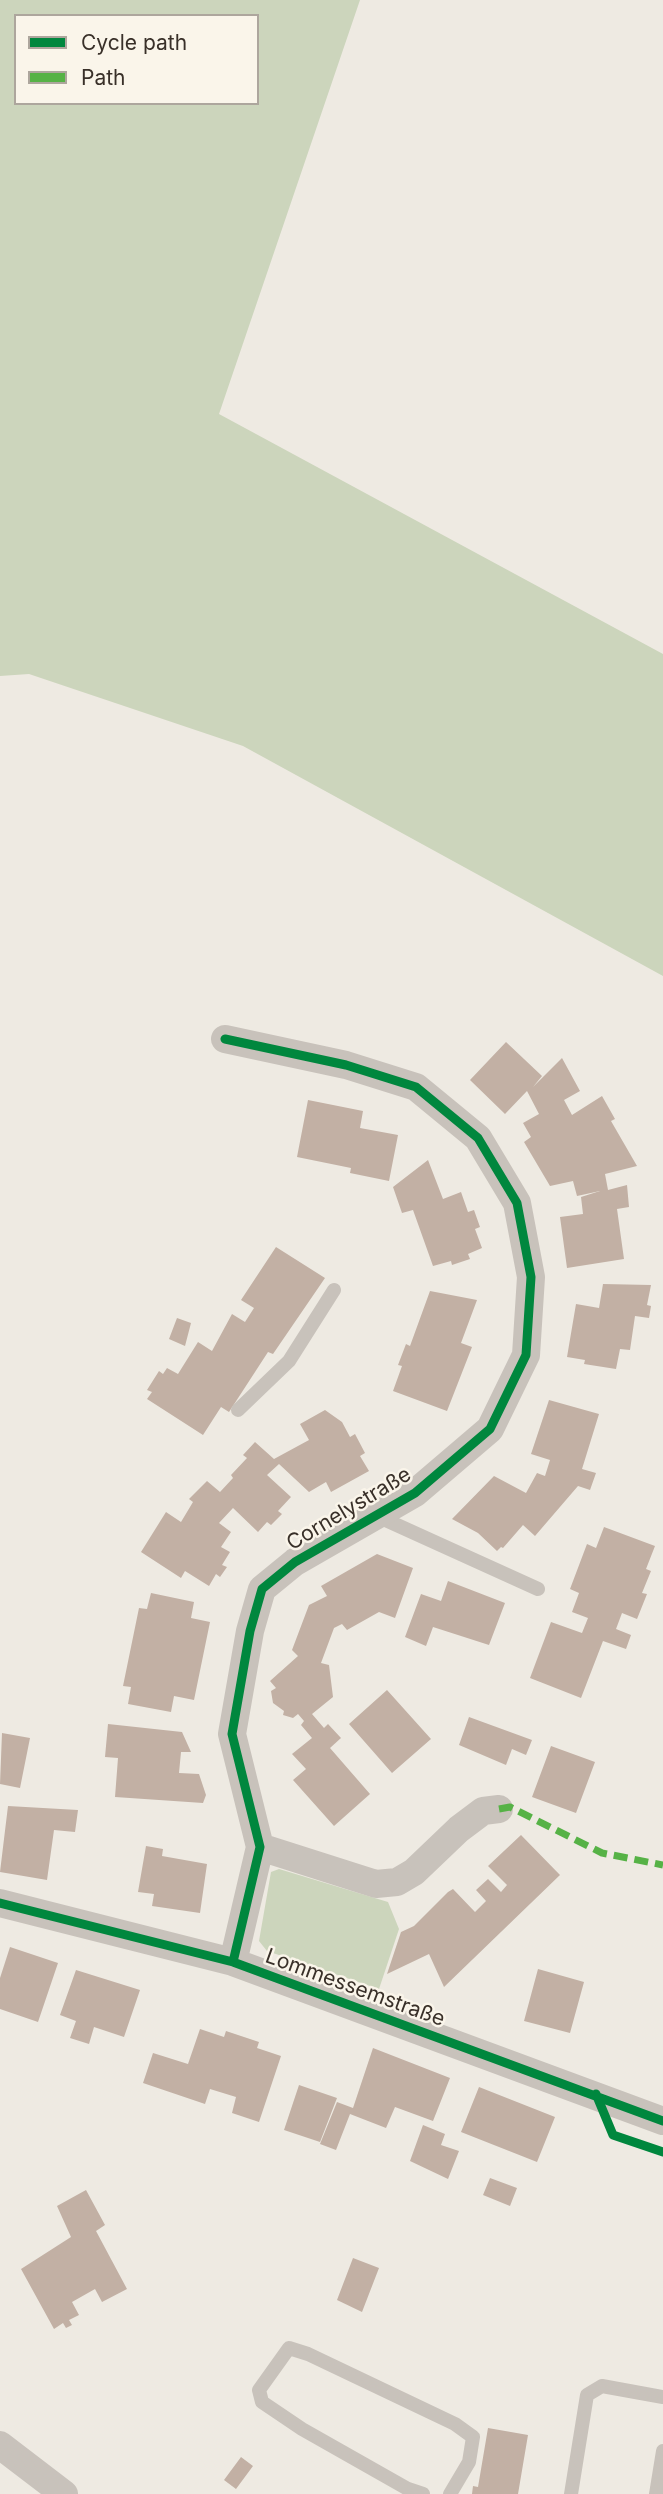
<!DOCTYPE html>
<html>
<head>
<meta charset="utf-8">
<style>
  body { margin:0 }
  #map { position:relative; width:663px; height:2494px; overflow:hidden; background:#eeeae2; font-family:Inter,sans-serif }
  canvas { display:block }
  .legend { position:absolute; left:14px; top:14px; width:245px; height:91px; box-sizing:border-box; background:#faf5ea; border:2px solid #ada69d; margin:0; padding:9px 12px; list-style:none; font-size:21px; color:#393029 }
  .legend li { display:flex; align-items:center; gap:14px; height:35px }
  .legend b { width:35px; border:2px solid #ada69d }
</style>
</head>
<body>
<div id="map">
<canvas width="663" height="2494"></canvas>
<ul class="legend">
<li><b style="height:9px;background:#00873e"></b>Cycle path</li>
<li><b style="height:9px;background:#56b246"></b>Path</li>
</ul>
</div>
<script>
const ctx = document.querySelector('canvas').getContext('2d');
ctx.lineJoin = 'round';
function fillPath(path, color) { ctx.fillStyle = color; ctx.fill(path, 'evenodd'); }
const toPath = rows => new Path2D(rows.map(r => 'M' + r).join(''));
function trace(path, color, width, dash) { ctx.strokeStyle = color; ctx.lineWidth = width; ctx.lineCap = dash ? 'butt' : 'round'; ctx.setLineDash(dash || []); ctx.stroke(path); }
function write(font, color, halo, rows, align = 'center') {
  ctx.font = font + ' Inter,sans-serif'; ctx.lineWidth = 5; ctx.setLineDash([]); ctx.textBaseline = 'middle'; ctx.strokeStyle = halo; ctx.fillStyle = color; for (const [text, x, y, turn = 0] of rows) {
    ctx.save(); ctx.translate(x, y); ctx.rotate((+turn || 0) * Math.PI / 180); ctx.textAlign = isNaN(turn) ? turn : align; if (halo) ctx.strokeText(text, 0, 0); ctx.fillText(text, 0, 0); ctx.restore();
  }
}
fillPath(toPath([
  [0,0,360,0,219,414,663,654,663,976,243,746,29,674,0,676],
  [16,16,257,16,257,103,16,103],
  [279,1869,388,1902,399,1929,379,1989,267,1951,259,1941,271,1872]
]), '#ccd5bc');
fillPath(toPath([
  [506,1042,542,1076,533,1087,562,1058,580,1091,564,1100,572,1115,602,1096,615,1119,611,1121,637,1166,605,1174,608,1190,627,1185,629,1207,617,1209,624,1259,567,1268,560,1217,583,1214,581,1197,600,1191,577,1196,573,1181,550,1186,524,1142,531,1137,523,1123,539,1114,527,1091,505,1114,470,1080],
  [308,1100,363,1111,360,1128,398,1135,389,1181,350,1173,351,1168,297,1157],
  [428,1160,443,1199,461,1192,468,1212,474,1210,480,1227,475,1229,482,1248,468,1254,470,1259,452,1265,451,1261,433,1266,413,1210,402,1213,393,1187],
  [276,1247,325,1278,273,1354,268,1352,229,1412,221,1407,203,1435,147,1399,152,1392,147,1390,159,1371,163,1374,167,1368,178,1374,198,1342,212,1351,232,1314,245,1322,254,1308,241,1300],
  [603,1284,651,1285,647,1305,651,1306,649,1318,635,1316,630,1350,620,1349,616,1369,584,1364,585,1360,567,1357,576,1304,599,1308],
  [430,1291,477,1300,461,1343,472,1347,447,1411,393,1391,402,1366,398,1365,406,1344,410,1346],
  [177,1318,191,1323,185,1346,169,1339],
  [549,1400,599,1414,582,1469,596,1473,590,1490,578,1486,535,1536,523,1525,503,1548,501,1547,497,1551,478,1533,452,1519,494,1476,526,1493,537,1473,545,1476,550,1460,531,1454],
  [325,1410,342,1422,350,1437,355,1434,365,1453,360,1456,369,1471,331,1492,326,1482,309,1492,279,1464,267,1475,291,1497,278,1511,282,1514,271,1525,267,1522,258,1532,233,1508,219,1523,231,1532,221,1547,230,1552,222,1565,227,1567,220,1577,216,1574,209,1586,185,1571,181,1578,141,1552,166,1512,181,1522,193,1502,189,1499,207,1481,220,1492,233,1478,231,1475,247,1458,243,1455,255,1442,274,1459,309,1440,300,1424],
  [604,1527,655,1546,646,1569,651,1571,642,1593,647,1594,637,1619,622,1613,616,1629,631,1635,626,1649,603,1641,581,1698,530,1678,551,1622,582,1633,588,1618,572,1612,579,1593,570,1589,587,1544,596,1548],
  [377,1554,413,1568,395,1618,379,1612,347,1630,342,1624,334,1628,321,1663,329,1665,333,1697,312,1714,324,1728,328,1724,341,1738,330,1748,370,1794,334,1826,293,1780,306,1769,292,1754,312,1738,301,1725,304,1721,298,1714,293,1718,283,1715,284,1711,273,1703,271,1691,276,1688,270,1681,298,1656,292,1650,309,1605,327,1596,321,1586],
  [448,1581,505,1603,489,1645,433,1627,426,1646,405,1637,421,1594,441,1601],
  [151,1593,194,1602,191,1618,210,1622,194,1700,174,1696,171,1712,128,1704,131,1687,123,1686,139,1608,147,1609],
  [387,1690,431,1739,392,1773,349,1724],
  [469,1717,532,1740,526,1755,512,1749,506,1765,459,1745],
  [108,1724,182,1732,191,1752,181,1752,179,1773,199,1774,206,1795,203,1803,115,1797,118,1758,105,1757],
  [2,1733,30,1738,20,1788,0,1784],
  [551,1746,595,1762,576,1813,532,1797],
  [8,1806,78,1810,75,1832,54,1830,47,1880,0,1872],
  [521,1835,560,1875,444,1987,429,1954,387,1974,401,1932,414,1926,448,1892,453,1889,475,1912,486,1901,476,1890,488,1879,501,1892,507,1885,488,1866],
  [146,1846,163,1849,162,1856,207,1864,200,1913,152,1906,154,1894,138,1892],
  [10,1947,58,1963,38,2022,0,2009,0,1978],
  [538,1969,584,1982,570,2033,524,2021],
  [76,1970,140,1990,124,2037,94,2027,89,2044,70,2038,76,2021,60,2015],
  [200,2029,224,2037,226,2031,259,2042,257,2048,281,2056,259,2122,232,2113,236,2097,210,2089,205,2104,143,2083,153,2053,188,2064],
  [373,2048,450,2078,433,2121,395,2107,386,2128,350,2114,336,2150,320,2144,337,2102,353,2108],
  [299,2085,337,2098,320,2142,284,2130],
  [479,2087,555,2117,537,2162,461,2132],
  [423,2125,445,2134,441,2145,459,2151,448,2179,410,2161],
  [490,2178,517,2188,510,2206,483,2195],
  [86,2190,105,2225,96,2231,127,2289,102,2302,95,2289,72,2302,79,2315,69,2320,72,2325,66,2328,63,2323,54,2329,21,2269,71,2237,57,2206],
  [353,2258,379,2268,362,2312,337,2300],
  [488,2428,528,2435,518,2494,472,2494,473,2486,478,2487],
  [241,2457,253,2466,236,2489,224,2480]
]), '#c2b0a4');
trace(toPath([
  [238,1410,289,1361,334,1290],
  [377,1516,538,1589],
  [423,2494,408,2489,302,2429,262,2402,259,2390,289,2348,308,2354,455,2424,473,2437,469,2462,450,2494],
  [571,2494,587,2395,602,2386,663,2397],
  [656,2494,663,2451]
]), '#c8c2bb', 14);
trace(toPath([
  [225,1039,346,1065,416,1087,478,1138,517,1203,531,1277,526,1355,490,1429,415,1493,295,1562,262,1589,250,1631,232,1734,260,1847,233,1962],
  [260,1847,376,1884,397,1882,414,1872,459,1829,483,1811,499,1809],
  [0,1903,233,1962,663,2121],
  [0,2445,64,2494]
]), '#c8c2bb', 28);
trace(toPath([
  [499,1809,510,1807,602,1853,663,1865]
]), '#56b246', 7, [14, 7]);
trace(toPath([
  [225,1039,346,1065,416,1087,478,1138,517,1203,531,1277,526,1355,490,1429,415,1493,295,1562,262,1589,250,1631,232,1734,260,1847,233,1962],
  [0,1903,233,1962,663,2121],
  [596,2094,613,2135,663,2152]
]), '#00873e', 9);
write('21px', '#393029', '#faf5ea', [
  ["Cornelystraße",349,1509,-31],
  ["Lommessemstraße",355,1988,20]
]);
</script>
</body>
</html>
